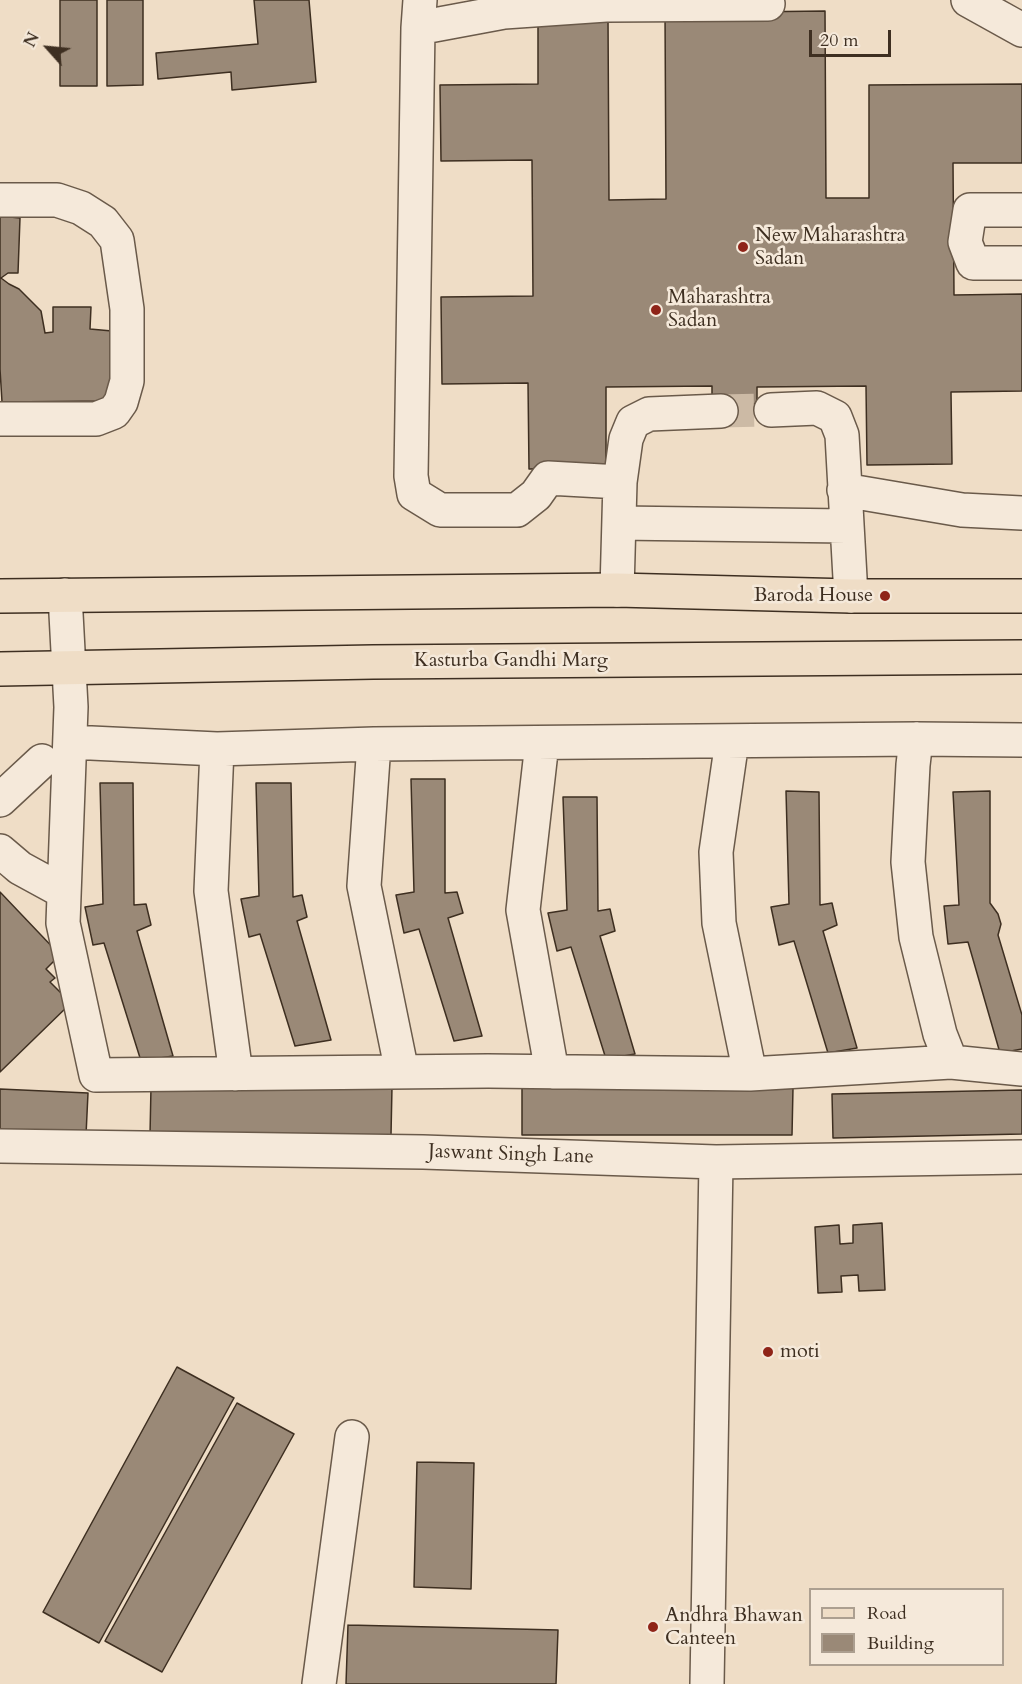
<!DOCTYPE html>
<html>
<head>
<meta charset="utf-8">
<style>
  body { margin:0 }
  #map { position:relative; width:1022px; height:1684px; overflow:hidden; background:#efddc6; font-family:Cardo,serif }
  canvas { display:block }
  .legend { position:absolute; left:809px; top:1588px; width:195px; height:78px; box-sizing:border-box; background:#f5e9da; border:2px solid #ac9f90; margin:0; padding:8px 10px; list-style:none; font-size:18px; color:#3e2f21 }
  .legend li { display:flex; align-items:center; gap:12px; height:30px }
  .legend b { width:30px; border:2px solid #ac9f90 }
  .north { position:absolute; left:18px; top:18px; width:60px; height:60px; -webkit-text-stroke:4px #f5e9da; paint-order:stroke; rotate:297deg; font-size:16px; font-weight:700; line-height:24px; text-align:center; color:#3e2f21 }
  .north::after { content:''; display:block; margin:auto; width:21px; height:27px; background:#3e2f21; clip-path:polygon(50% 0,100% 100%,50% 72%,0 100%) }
  .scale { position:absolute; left:809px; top:30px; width:82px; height:27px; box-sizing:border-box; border:3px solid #3e2f21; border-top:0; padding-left:8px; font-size:18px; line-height:21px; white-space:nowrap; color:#3e2f21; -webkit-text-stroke:4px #f5e9da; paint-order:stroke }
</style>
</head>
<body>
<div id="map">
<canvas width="1022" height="1684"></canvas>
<ul class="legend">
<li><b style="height:8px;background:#efddc6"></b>Road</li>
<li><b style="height:16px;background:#9a8977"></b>Building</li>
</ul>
<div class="north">N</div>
<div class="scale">20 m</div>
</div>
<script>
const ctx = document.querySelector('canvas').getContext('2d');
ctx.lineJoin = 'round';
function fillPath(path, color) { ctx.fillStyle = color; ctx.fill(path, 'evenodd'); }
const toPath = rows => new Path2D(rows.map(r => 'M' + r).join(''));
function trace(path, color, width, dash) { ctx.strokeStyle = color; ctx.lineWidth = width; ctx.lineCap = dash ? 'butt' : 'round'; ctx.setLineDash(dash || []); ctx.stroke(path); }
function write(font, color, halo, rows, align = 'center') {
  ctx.font = font + ' Cardo,serif'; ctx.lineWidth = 5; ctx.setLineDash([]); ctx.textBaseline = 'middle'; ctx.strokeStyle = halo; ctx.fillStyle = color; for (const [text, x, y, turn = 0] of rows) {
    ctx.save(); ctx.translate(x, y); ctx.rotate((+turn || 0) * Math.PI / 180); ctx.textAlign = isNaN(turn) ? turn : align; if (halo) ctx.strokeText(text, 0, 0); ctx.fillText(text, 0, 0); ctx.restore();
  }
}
const building = toPath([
  [60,0,97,0,97,86,60,86,60,0],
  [107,0,143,0,143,85,107,86,107,0],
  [254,0,309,0,316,82,232,90,231,72,158,79,156,53,258,44,254,0],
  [825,11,826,198,869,198,869,85,1022,84,1022,163,953,163,954,295,1022,294,1022,391,951,392,952,464,867,465,866,386,757,387,757,404,712,404,712,386,606,387,606,468,529,469,528,383,442,384,441,297,533,296,532,160,441,161,440,85,538,84,538,19,608,19,609,200,666,199,665,13,825,11],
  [0,216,20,218,18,273,8,273,1,278,9,284,19,289,41,311,45,333,53,332,53,307,91,307,90,329,112,331,109,401,2,402,0,369,0,216],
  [411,779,445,779,445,893,457,892,463,913,448,918,482,1036,454,1041,419,929,404,933,396,895,414,892,411,779],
  [100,783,133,783,134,905,146,904,151,925,137,931,173,1056,141,1061,104,943,93,945,85,907,103,904,100,783],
  [256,783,291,783,293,897,302,895,307,917,297,921,331,1040,295,1046,260,934,249,937,241,899,259,896,256,783],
  [786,791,819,792,820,905,832,903,837,925,823,931,857,1048,828,1053,794,941,779,945,771,907,789,904,786,791],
  [990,791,990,903,998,914,1001,924,998,935,1022,1015,1022,1049,1000,1053,968,942,948,944,944,906,959,905,953,792,990,791],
  [563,797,597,797,598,911,610,909,615,931,600,936,635,1054,606,1059,571,947,557,951,548,913,567,910,563,797],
  [0,892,60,955,46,969,55,978,50,982,71,1003,0,1072,0,892],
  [151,1087,392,1087,391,1135,150,1135,151,1087],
  [522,1088,793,1088,792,1135,522,1135,522,1088],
  [0,1089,88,1093,86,1135,0,1131,0,1089],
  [1022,1090,1022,1134,833,1138,832,1094,1022,1090],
  [882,1223,885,1290,859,1291,858,1275,841,1276,842,1292,818,1293,815,1227,839,1225,840,1244,853,1243,853,1225,882,1223],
  [177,1367,234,1398,99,1643,43,1612,177,1367],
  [237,1403,294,1434,162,1672,105,1641,237,1403],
  [417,1462,474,1463,471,1589,414,1587,417,1462],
  [348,1625,558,1630,556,1684,346,1684,348,1625]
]);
fillPath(building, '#9a8977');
trace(building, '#3e2f21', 1.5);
trace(toPath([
  [721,411,771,410]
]), '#ccbaa5', 33, [33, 16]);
const minor = toPath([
  [968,0,1022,30],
  [418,28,420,0],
  [0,200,57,200,81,208,103,222,117,240,127,309,127,381,121,402,114,412,96,419,0,419],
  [1022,210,970,210,965,242,973,263,1022,263],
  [771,410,817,408,835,417,842,435,851,596],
  [620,482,548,478,536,495,517,510,440,510,414,494,411,476,418,28,504,12,606,5,768,4],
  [844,490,962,510,1022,513],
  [619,523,846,526],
  [617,590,620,482,626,439,633,422,649,414,721,411],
  [65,595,71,707,63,923,96,1075,488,1071,750,1074,951,1062,940,1034,916,937,908,862,913,765,916,739],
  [732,741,716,852,719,923,750,1074],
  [70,742,217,749,374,744,916,739,1022,740],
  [542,743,523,910,552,1072],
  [374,744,364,886,402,1072],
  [217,749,211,891,236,1074],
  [0,800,42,761],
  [0,851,20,868,64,892],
  [951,1062,1022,1069],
  [0,1146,423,1152,716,1162,1022,1157],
  [319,1684,352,1437],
  [707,1684,716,1162]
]);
const major = toPath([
  [0,596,617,590,851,596,1022,596],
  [0,669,373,662,1022,657]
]);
trace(minor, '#6a5a4a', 36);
trace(major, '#3e2f21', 36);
trace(minor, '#f5e9da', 33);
trace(major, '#efddc6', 33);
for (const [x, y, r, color] of [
  [743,247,6,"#8f2418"],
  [656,310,6,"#8f2418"],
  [885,596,6,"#8f2418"],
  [768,1352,6,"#8f2418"],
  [653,1627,6,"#8f2418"]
]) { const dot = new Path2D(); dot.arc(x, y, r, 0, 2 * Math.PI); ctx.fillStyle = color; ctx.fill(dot); trace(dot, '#f5e9da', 2); }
write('20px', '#3e2f21', '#f5e9da', [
  ["New Maharashtra",755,236],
  ["Sadan",755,259],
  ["Maharashtra",668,298],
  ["Sadan",668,321],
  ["Baroda House",873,596,"right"],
  ["moti",780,1352],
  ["Andhra Bhawan",665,1616],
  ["Canteen",665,1639]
], 'left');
write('20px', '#3e2f21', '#f5e9da', [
  ["Kasturba Gandhi Marg",511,661],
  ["Jaswant Singh Lane",511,1155,2]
]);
</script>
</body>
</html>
